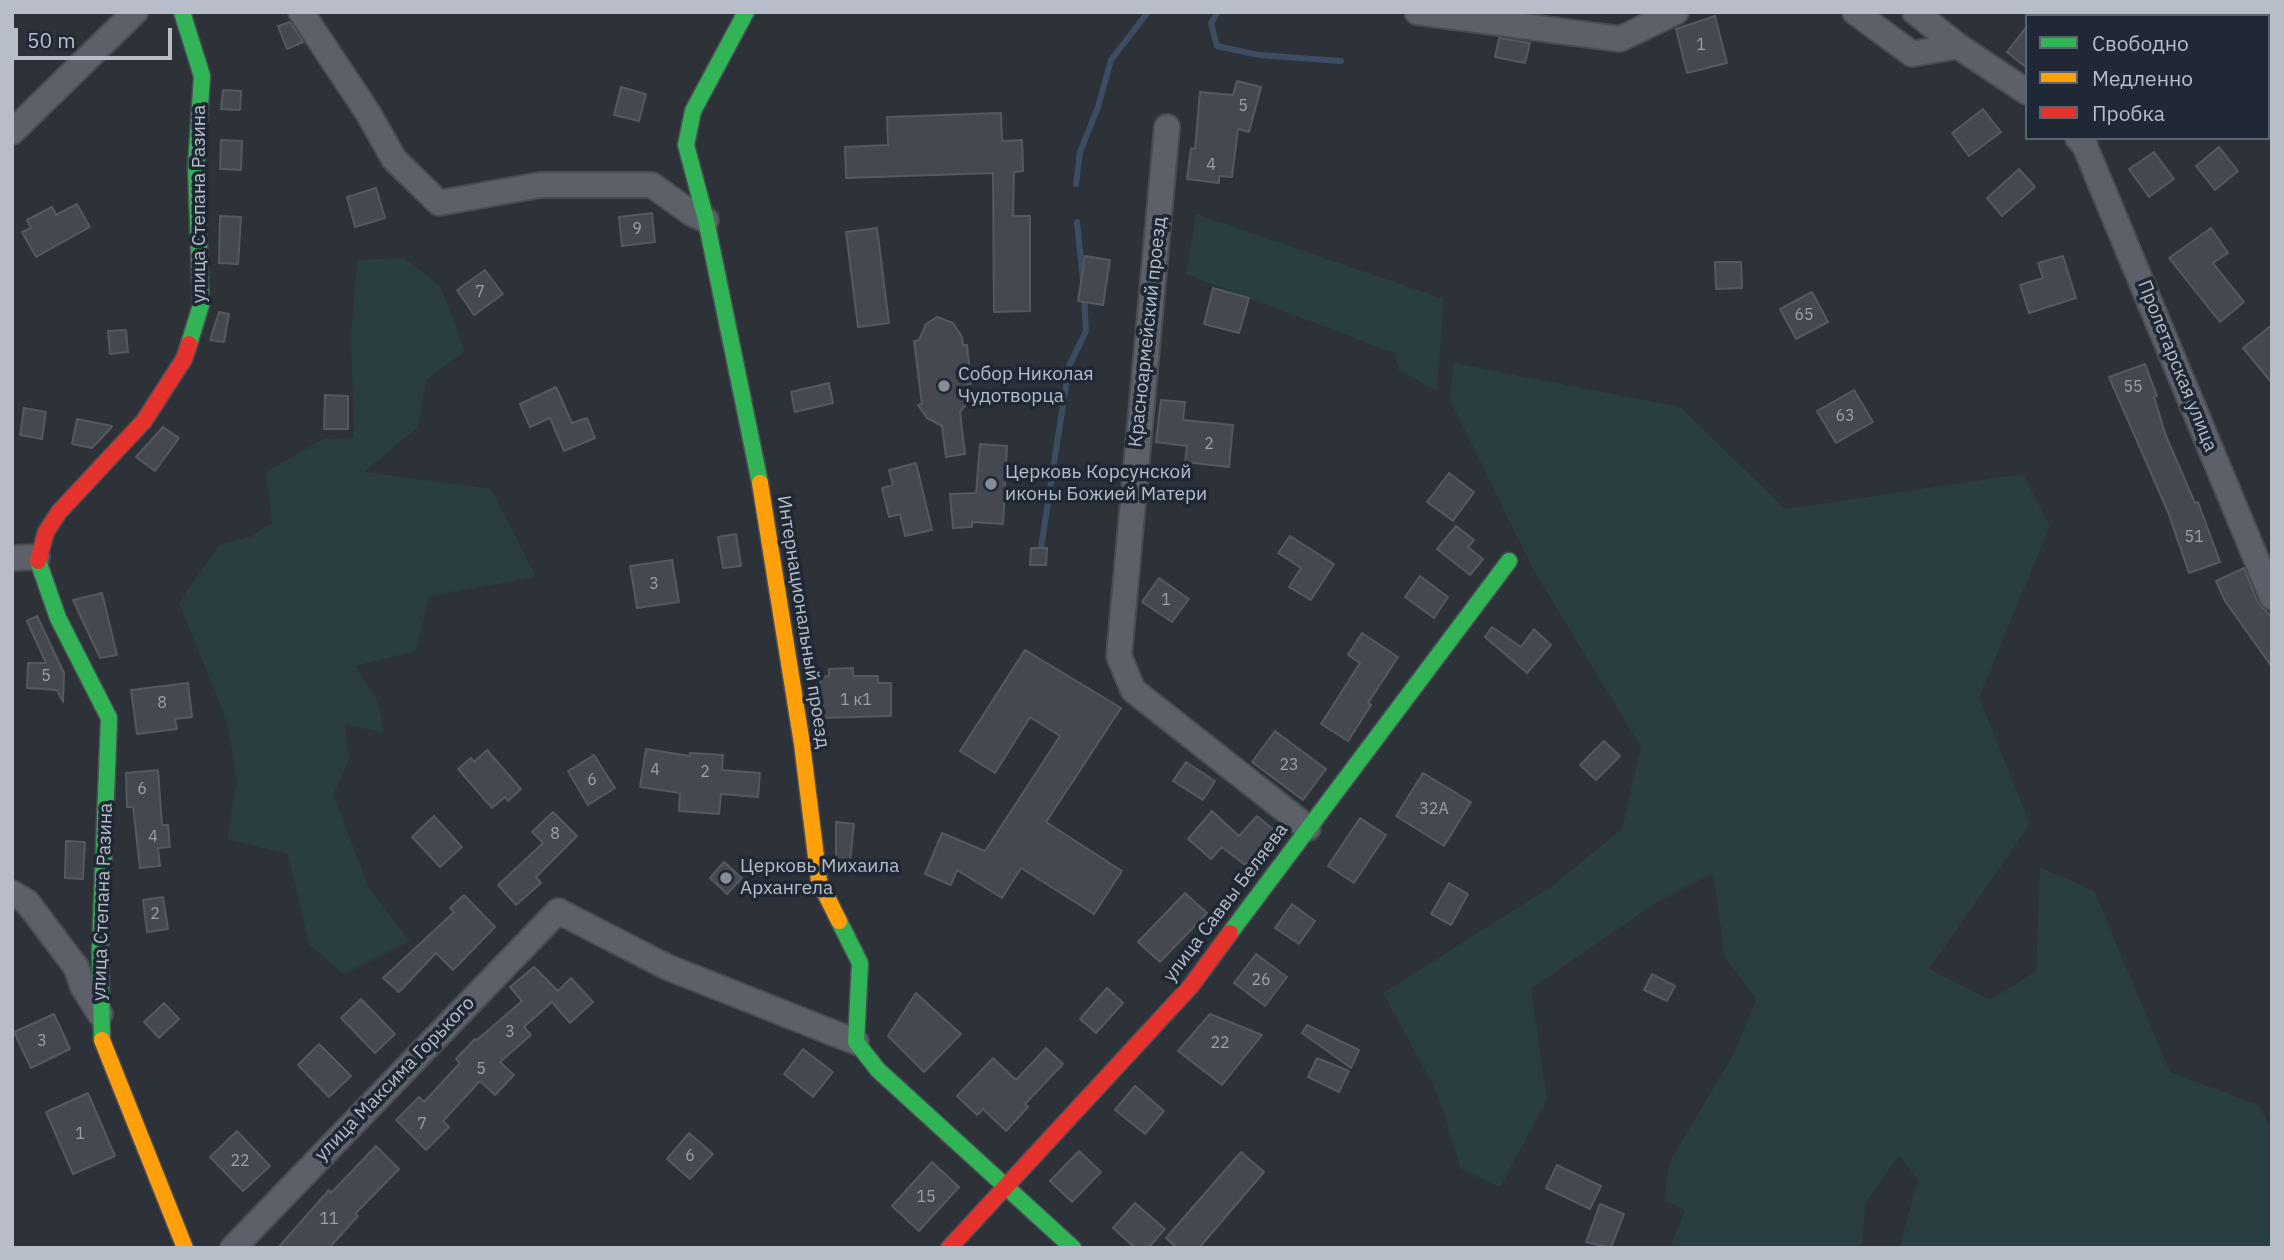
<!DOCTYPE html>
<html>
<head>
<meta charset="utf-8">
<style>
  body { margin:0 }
  #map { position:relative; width:2284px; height:1260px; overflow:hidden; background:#2d3239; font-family:"IBM Plex Sans",sans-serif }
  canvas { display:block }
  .frame { position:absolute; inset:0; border:14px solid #b7bec9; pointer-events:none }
  .legend { position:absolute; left:2025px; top:14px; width:245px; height:126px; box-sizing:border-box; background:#1f2834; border:2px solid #5c6470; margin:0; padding:9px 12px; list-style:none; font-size:21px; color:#b7bec9 }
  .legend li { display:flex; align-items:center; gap:14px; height:35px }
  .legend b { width:35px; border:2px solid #5c6470 }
  .scale { position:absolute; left:14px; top:28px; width:158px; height:32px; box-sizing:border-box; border:4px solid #b7bec9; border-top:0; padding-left:9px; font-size:21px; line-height:24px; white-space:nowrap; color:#b7bec9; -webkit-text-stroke:5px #1f2834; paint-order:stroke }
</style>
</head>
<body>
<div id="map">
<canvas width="2284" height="1260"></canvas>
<div class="frame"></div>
<ul class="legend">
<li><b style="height:9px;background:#30b455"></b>Свободно</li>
<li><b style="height:9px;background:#ff9f0a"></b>Медленно</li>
<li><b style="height:9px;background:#e5322d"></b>Пробка</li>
</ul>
<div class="scale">50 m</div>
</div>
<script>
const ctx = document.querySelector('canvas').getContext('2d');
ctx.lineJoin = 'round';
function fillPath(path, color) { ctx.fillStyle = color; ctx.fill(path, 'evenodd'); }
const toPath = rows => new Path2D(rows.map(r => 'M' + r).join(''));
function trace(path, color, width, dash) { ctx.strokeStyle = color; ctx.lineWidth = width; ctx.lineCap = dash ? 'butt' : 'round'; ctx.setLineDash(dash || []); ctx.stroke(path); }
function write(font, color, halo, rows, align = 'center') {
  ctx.font = font + ' "IBM Plex Sans",sans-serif'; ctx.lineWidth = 7; ctx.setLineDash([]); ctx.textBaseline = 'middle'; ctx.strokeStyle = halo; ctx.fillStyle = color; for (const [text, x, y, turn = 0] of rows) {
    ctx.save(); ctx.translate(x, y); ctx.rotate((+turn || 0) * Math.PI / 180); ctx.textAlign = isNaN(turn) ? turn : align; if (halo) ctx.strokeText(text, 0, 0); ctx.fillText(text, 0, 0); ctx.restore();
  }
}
fillPath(toPath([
  [1196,214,1444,299,1437,391,1399,370,1394,353,1186,274],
  [404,258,440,286,465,351,426,380,418,427,364,472,491,489,536,577,429,596,416,651,355,666,377,700,384,732,345,725,349,759,333,795,370,890,410,941,344,974,309,944,288,854,227,839,237,781,227,721,179,603,219,545,250,537,272,523,266,472,323,439,354,438,351,335,357,260],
  [1453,363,1680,407,1785,509,2023,474,2050,526,1979,697,2030,824,1929,969,1990,1000,2036,971,2040,867,2094,891,2170,1072,2259,1105,2272,1131,2272,1248,1899,1248,1918,1180,1899,1155,1865,1204,1862,1248,1670,1248,1685,1210,1664,1200,1669,1163,1733,1055,1757,999,1725,958,1713,873,1654,904,1531,989,1547,1100,1500,1187,1461,1169,1437,1092,1383,993,1552,886,1622,829,1641,747,1533,569,1450,400]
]), '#2a3d40');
trace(toPath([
  [1218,12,1211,23,1217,46,1259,55,1341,61],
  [1076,184,1080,152,1098,107,1111,60,1148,12],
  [1077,222,1083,280],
  [1040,554,1069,366,1086,331,1084,295]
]), '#3c4d62', 6);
const building = toPath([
  [1715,16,1727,63,1687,73,1676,29,1715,16],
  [290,22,303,42,287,49,278,26,290,22],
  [2027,26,2027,68,2007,52,2027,26],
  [1499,38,1530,43,1525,63,1495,57,1499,38],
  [1237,81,1261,87,1249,132,1238,129,1232,177,1219,176,1219,183,1187,179,1191,148,1195,149,1200,92,1233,95,1237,81],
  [621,87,646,94,639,121,614,115,621,87],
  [223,90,241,91,240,110,221,109,223,90],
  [1983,109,2001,132,1969,156,1952,133,1983,109],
  [1001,113,1002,141,1022,140,1023,171,1014,172,1013,216,1030,216,1030,311,994,312,993,173,846,178,845,147,888,145,887,117,1001,113],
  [221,140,242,141,241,170,220,169,221,140],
  [2219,147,2238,171,2215,190,2196,166,2219,147],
  [2154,152,2174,179,2149,197,2129,169,2154,152],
  [2019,169,2035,187,2002,216,1987,198,2019,169],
  [376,188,385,218,355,227,347,197,376,188],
  [77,204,90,227,36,257,22,232,31,228,27,220,52,207,56,215,77,204],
  [652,213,655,242,622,246,619,217,652,213],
  [220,216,241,217,238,264,219,263,220,216],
  [877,228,889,323,858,327,846,232,877,228],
  [2211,228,2228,253,2213,263,2244,302,2220,322,2169,258,2211,228],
  [1085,256,1110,260,1103,305,1078,301,1085,256],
  [2063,256,2076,298,2029,313,2020,285,2043,278,2038,263,2063,256],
  [1715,262,1741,262,1742,288,1716,289,1715,262],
  [485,270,503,294,474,315,457,290,485,270],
  [1213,288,1249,298,1239,333,1204,324,1213,288],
  [1812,292,1828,322,1796,339,1780,309,1812,292],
  [219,312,229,314,224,342,210,340,219,312],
  [937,317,953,323,962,337,963,345,967,345,971,384,967,384,968,393,965,393,965,406,960,412,965,454,946,457,942,426,927,418,918,405,922,404,914,341,919,340,926,324,937,317],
  [2272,325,2272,383,2243,348,2272,325],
  [126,330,128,352,110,354,108,331,126,330],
  [2145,364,2157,396,2154,397,2166,436,2195,503,2198,502,2220,562,2189,573,2168,512,2109,377,2145,364],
  [829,383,833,403,795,412,791,392,829,383],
  [556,387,572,423,587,418,595,438,564,451,550,418,530,427,520,404,556,387],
  [1854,390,1873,422,1836,443,1817,411,1854,390],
  [325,395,348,396,348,429,324,429,325,395],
  [1161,400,1185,402,1183,420,1233,425,1229,467,1185,462,1187,446,1156,442,1161,400],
  [24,408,46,412,42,439,20,435,24,408],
  [77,419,112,426,111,428,92,448,72,444,77,419],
  [163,427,179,438,155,471,136,457,163,427],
  [980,444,1007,446,1003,524,972,522,972,527,953,528,950,494,976,493,980,444],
  [916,463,932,530,905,536,900,514,889,517,882,488,893,485,889,470,916,463],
  [1449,473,1474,492,1453,521,1427,502,1449,473],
  [1456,526,1474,540,1468,547,1483,559,1470,575,1437,549,1456,526],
  [736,534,741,566,723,568,718,537,736,534],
  [1290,536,1334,564,1311,600,1289,587,1301,568,1278,553,1290,536],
  [1031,548,1047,548,1046,565,1030,565,1031,548],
  [672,560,679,602,637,608,630,566,672,560],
  [2244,568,2258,603,2272,617,2272,667,2225,601,2216,581,2244,568],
  [1420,576,1448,597,1434,618,1405,597,1420,576],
  [1159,578,1189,599,1172,622,1142,602,1159,578],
  [102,593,117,655,100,658,73,600,102,593],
  [37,616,64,673,63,702,57,690,27,688,28,663,46,663,27,621,37,616],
  [1492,627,1521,647,1534,629,1551,645,1527,673,1485,637,1492,627],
  [1362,633,1398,657,1368,703,1371,705,1348,741,1321,724,1360,663,1348,655,1362,633],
  [1025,650,1121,708,1046,822,1122,871,1094,914,1021,868,1002,898,957,870,951,885,925,874,942,833,985,851,1060,736,1030,717,995,773,960,751,1025,650],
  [853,668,853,676,878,676,878,683,891,683,891,716,821,718,820,677,829,676,829,669,853,668],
  [188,683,192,717,175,719,177,729,137,734,131,690,188,683],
  [1275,731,1326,769,1303,800,1252,762,1275,731],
  [1604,741,1620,756,1596,780,1580,765,1604,741],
  [646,749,690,756,690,753,723,755,722,770,760,773,758,797,721,794,719,814,679,811,680,793,640,787,646,749],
  [487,750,521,789,508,801,505,797,492,808,458,769,471,758,474,762,487,750],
  [594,755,615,788,588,805,568,771,594,755],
  [1186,762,1215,781,1203,800,1173,781,1186,762],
  [158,770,162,825,168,825,170,847,158,848,160,866,140,868,133,807,127,807,126,773,158,770],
  [1423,773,1471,802,1444,846,1396,816,1423,773],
  [1212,811,1239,836,1257,816,1274,830,1245,865,1222,847,1211,859,1188,839,1212,811],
  [553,812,577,836,536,877,541,883,516,905,498,885,543,843,532,832,553,812],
  [434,816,462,847,440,867,412,837,434,816],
  [1360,818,1386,835,1354,883,1328,866,1360,818],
  [836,822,854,824,850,861,836,860,836,822],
  [66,841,85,842,83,879,65,878,66,841],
  [724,862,742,878,727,894,710,878,724,862],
  [1449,883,1468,894,1451,925,1431,914,1449,883],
  [1185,893,1207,913,1160,962,1138,942,1185,893],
  [464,895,495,927,453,970,436,953,399,992,383,978,454,912,450,908,464,895],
  [163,897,168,929,147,932,143,900,163,897],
  [1292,904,1315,921,1299,944,1275,928,1292,904],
  [1256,954,1287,977,1265,1006,1234,983,1256,954],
  [534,967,558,991,571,978,593,1002,570,1023,552,1002,524,1027,531,1035,500,1062,514,1075,495,1095,480,1081,443,1121,449,1127,426,1150,396,1120,419,1097,424,1102,460,1063,456,1059,475,1039,477,1040,522,1001,510,987,534,967],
  [1652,974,1675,986,1667,1001,1644,990,1652,974],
  [1107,988,1123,1003,1096,1033,1080,1019,1107,988],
  [916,993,961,1034,924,1072,888,1036,916,993],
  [361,999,395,1034,375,1053,341,1018,361,999],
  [164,1003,179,1019,159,1038,144,1022,164,1003],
  [54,1014,70,1049,31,1068,14,1032,54,1014],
  [1210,1014,1262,1035,1222,1085,1178,1051,1210,1014],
  [1307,1025,1359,1050,1351,1068,1302,1033,1307,1025],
  [319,1044,351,1076,329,1097,298,1065,319,1044],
  [1046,1048,1063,1064,1025,1104,1028,1107,1006,1131,983,1109,977,1115,957,1096,993,1058,1016,1080,1046,1048],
  [803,1049,833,1072,813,1097,784,1074,803,1049],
  [1317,1058,1349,1071,1339,1092,1308,1077,1317,1058],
  [1135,1086,1164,1111,1145,1134,1115,1110,1135,1086],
  [88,1093,115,1156,73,1174,46,1112,88,1093],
  [237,1131,270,1166,243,1191,210,1157,237,1131],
  [689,1133,713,1154,690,1179,667,1159,689,1133],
  [376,1146,399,1169,355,1214,358,1216,329,1248,278,1248,329,1190,331,1193,376,1146],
  [1079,1151,1101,1172,1072,1202,1050,1181,1079,1151],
  [1241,1152,1264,1172,1199,1248,1177,1248,1166,1238,1241,1152],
  [932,1162,959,1187,919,1231,892,1206,932,1162],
  [1557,1165,1601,1186,1590,1209,1546,1188,1557,1165],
  [1135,1203,1165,1229,1148,1248,1135,1248,1113,1228,1135,1203],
  [1600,1204,1624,1214,1611,1248,1586,1242,1600,1204]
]);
fillPath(building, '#45494f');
trace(building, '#545961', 2);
const street = toPath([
  [301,12,368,113,394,159,439,203,540,185,652,185,691,213,706,220],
  [1417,12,1620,39,1676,12],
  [1855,12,1912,54,1958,46],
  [1915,12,1958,46,2027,92],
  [1167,127,1119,656,1133,690,1308,828],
  [12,132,135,12],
  [2078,138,2084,144,2272,597],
  [12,558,37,557],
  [12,893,27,902,76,967,83,987,100,1014],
  [233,1248,558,911,667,967,856,1042]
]);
const fast = toPath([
  [182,12,202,76,196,167,201,305,189,344],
  [746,12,693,111,686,145,706,220,760,483],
  [38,561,58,618,109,718,100,950,102,1040],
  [839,921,860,963,856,1042,878,1070,1073,1248],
  [1230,933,1509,561]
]);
const slow = toPath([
  [760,483,802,744,819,881,839,921],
  [102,1040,185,1248]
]);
const jam = toPath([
  [38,561,46,532,59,512,144,421,184,359,189,344],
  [949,1248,1191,986,1230,933]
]);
trace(street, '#494d52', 28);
trace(fast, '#4a4e56', 19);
trace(slow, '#4a4e56', 19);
trace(jam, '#4a4e56', 19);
trace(street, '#5d6068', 24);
trace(fast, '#30b455', 16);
trace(slow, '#ff9f0a', 16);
trace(jam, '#e5322d', 16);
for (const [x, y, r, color] of [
  [944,386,7,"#878d97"],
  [991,484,7,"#878d97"],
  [726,878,7,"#878d97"]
]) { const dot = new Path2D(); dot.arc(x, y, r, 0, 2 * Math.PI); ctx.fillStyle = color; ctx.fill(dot); trace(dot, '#1f2834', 2.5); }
write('16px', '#9aa1aa', null, [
  ["1",1701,45],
  ["5",1243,106],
  ["4",1211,165],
  ["9",637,229],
  ["7",480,292],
  ["65",1804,315],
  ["55",2133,387],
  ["63",1845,416],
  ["2",1209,444],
  ["51",2194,537],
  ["3",654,584],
  ["1",1166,600],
  ["5",46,676],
  ["1 к1",856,700],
  ["8",162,703],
  ["23",1289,765],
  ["4",655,770],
  ["2",705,772],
  ["6",592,780],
  ["6",142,789],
  ["32А",1434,809],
  ["8",555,834],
  ["4",153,837],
  ["2",155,914],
  ["26",1261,980],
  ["3",510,1032],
  ["3",42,1041],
  ["22",1220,1043],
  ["5",481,1069],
  ["7",422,1124],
  ["1",80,1134],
  ["6",690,1156],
  ["22",240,1161],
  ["15",926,1197],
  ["11",329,1219]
]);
write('19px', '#b7bec9', '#1f2834', [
  ["улица Степана Разина",200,204,-90],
  ["Красноармейский проезд",1148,332,-84],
  ["Пролетарская улица",2177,366,68],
  ["Интернациональный проезд",803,622,81],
  ["улица Степана Разина",103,902,-88],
  ["улица Саввы Беляева",1226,903,-53],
  ["улица Максима Горького",395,1079,-46]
]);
write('19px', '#b7bec9', '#1f2834', [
  ["Собор Николая",958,375],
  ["Чудотворца",958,397],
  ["Церковь Корсунской",1005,473],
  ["иконы Божией Матери",1005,495],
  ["Церковь Михаила",740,867],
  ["Архангела",740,889]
], 'left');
</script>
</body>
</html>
